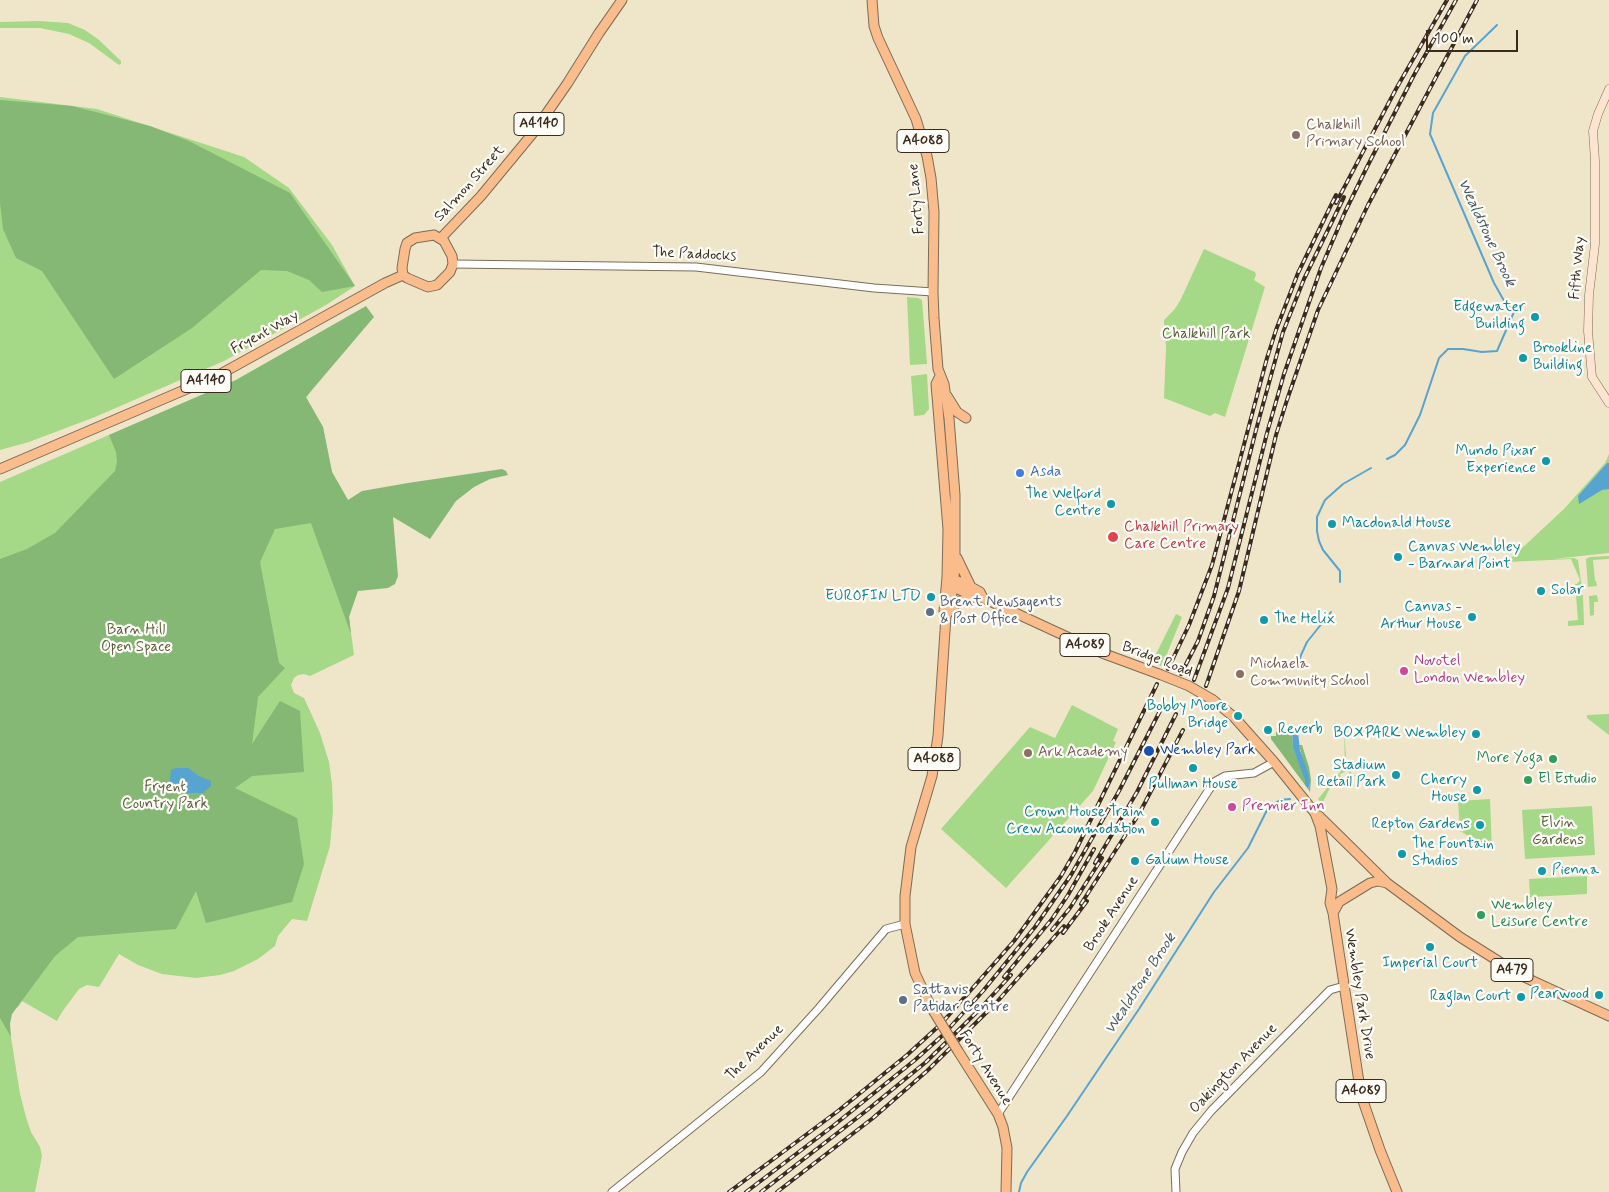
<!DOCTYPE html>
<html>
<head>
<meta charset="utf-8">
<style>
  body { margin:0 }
  #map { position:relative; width:1609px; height:1192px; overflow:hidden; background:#efe6ca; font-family:Mynerve,sans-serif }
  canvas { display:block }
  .scale { position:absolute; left:1426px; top:30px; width:92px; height:22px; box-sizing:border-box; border:2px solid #3b2a1e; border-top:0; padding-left:6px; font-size:15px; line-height:18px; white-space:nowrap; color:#3b2a1e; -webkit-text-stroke:4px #fdfcf7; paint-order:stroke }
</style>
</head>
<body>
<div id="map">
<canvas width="1609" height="1192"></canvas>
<div class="scale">100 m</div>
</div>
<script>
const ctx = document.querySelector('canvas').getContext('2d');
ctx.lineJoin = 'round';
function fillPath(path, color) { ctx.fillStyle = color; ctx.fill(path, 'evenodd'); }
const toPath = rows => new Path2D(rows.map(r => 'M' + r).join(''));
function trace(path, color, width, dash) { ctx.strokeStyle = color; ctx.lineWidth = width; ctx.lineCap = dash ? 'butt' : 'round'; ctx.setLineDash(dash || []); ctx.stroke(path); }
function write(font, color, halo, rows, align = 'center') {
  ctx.font = font + ' Mynerve,sans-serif'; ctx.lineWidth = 4.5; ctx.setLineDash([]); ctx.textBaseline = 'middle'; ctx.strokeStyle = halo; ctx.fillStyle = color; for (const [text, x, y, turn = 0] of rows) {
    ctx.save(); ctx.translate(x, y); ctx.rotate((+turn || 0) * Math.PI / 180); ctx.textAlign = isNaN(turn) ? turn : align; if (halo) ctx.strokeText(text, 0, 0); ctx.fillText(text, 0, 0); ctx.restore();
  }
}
fillPath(toPath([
  [39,21,68,23,85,30,99,40,121,61,121,64,119,65,89,43,69,34,40,28,0,28,0,22],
  [0,97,97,109,244,157,289,188,332,245,355,286,326,305,224,361,95,417,29,442,0,450],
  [1204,249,1255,272,1256,275,1254,280,1265,287,1225,417,1215,413,1210,416,1164,398,1166,347,1164,320,1174,310,1180,301],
  [907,297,918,298,922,300,927,364,910,365],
  [312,337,316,384,306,398,323,427,332,472,348,500,349,617,354,655,310,676,304,674,298,675,294,678,291,685,294,693,304,698,320,733,329,762,332,784,333,811,330,846,307,921,292,919,278,936,275,946,258,959,234,971,220,975,196,978,162,974,138,965,119,954,99,987,87,985,79,989,62,1012,57,1021,22,1001,18,1007,2,1016,5,1019,11,1037,20,1094,26,1117,31,1132,40,1147,42,1156,35,1192,0,1192,0,482,236,380],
  [927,374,929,409,924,415,914,416,911,376],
  [1609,454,1609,553,1553,559,1574,558,1578,560,1582,588,1567,589,1578,583,1580,580,1571,559,1507,562,1564,509,1605,463],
  [1609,556,1609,559,1593,560,1595,581,1596,581,1597,586,1588,587,1586,559,1590,557],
  [1583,595,1584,625,1568,626,1568,621,1578,620,1576,596],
  [1597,595,1598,602,1594,602,1594,615,1590,616,1589,596],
  [1176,614,1182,617,1162,666,1152,662],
  [1072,705,1118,729,1113,741,1116,742,1093,791,1006,888,941,829,1030,727,1055,738],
  [1609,714,1609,735,1587,718,1587,715],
  [1344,729,1347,770,1351,770,1351,775,1357,775,1350,776,1349,772,1347,771,1340,774,1341,778,1330,788,1322,804,1318,799,1345,766],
  [1490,799,1492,851,1460,831,1458,801],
  [1592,806,1595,855,1525,859,1522,810],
  [1587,876,1587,894,1530,897,1529,879]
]), '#a5d887');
fillPath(toPath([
  [0,100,72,106,150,126,189,141,290,193,355,286,322,292,309,280,287,271,261,270,192,328,114,379,42,271,16,258,3,229,0,203],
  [366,306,374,317,306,397,323,427,332,472,348,500,362,491,408,483,502,469,506,471,508,475,490,479,474,487,456,501,430,539,393,517,398,576,395,584,388,588,358,591,349,617,351,634,311,523,275,529,260,562,279,663,285,668,258,697,252,744,280,701,300,711,304,772,252,776,235,788,297,818,304,864,292,902,206,923,196,891,176,929,78,937,55,956,12,1014,10,1024,11,1037,0,1018,0,559,27,549,55,533,115,471,117,462,116,452,109,435,236,380],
  [189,768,199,776,174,793],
  [1280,731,1292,732,1293,748,1306,780,1305,785,1271,739,1271,736,1276,736,1276,732],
  [1299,745,1302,745,1309,767,1311,780,1310,792,1308,789,1310,783]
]), '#84b874');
fillPath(toPath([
  [1607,463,1609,463,1609,489,1602,490,1579,504,1578,496],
  [1292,732,1298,732,1300,750,1308,772,1310,783,1308,789,1305,785,1305,780,1293,748],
  [176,768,189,768,199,776,211,781,211,786,203,793,174,793,169,788,171,770]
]), '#58a4d1');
trace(toPath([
  [1387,459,1395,455,1405,445,1420,415,1439,358,1448,349,1463,349,1482,352,1497,351,1514,312,1503,299,1494,283,1430,134,1433,113,1465,56,1497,25],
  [1340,582,1340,571,1323,550,1319,541,1317,531,1317,517,1325,500,1343,484,1371,468],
  [1297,669,1301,655,1307,642,1331,612],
  [1019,1192,1021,1183,1027,1172,1067,1116,1139,1009,1214,892,1248,848,1268,808,1280,800,1290,799]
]), '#58a4d1', 2);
const tertiary = toPath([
  [453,264,696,267,874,288,933,292],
  [998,1114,1214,782,1225,776,1254,773,1274,762],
  [612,1192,761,1072,819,1008,886,929,905,924],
  [1176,1192,1175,1169,1182,1152,1193,1133,1211,1111,1330,990,1344,986]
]);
const secondary = toPath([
  [1609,89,1598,114,1593,131,1595,161,1595,244,1589,295,1588,331,1592,377,1609,403]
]);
const primary = toPath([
  [872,0,874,26,878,38,916,119,927,156,931,178,934,212,933,292,934,318,938,369,944,384,949,418,955,495,955,568,950,609,946,616,938,736,932,776,911,847,905,896,905,924,915,973,931,1007],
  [434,235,444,241,452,256,453,264,450,272,437,285,428,287,407,278,403,275,402,268,405,249,407,243,415,238,434,235],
  [441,238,481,196,533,133,567,84,599,33,622,0],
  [940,376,936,384,948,529,947,577,944,611,946,616],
  [947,396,957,412,966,418],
  [0,469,217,376,385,283,403,275],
  [957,558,971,587],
  [954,583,956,588,960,590,977,598,983,598,1102,653,1159,674],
  [954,583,958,581,971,587,980,592,983,598],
  [950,609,960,601,974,597],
  [1213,700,1234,717,1274,762,1315,813,1320,826,1332,889,1330,903,1333,913,1361,1095,1380,1150,1397,1192],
  [1319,816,1387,883,1460,937,1522,976,1609,1016],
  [1333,913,1339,902,1370,883,1378,881,1387,883],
  [958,1051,998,1114,1003,1127,1007,1148,1006,1192]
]);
trace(tertiary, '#7a6c5a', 9);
trace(secondary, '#7a6c5a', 9);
trace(primary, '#7a6c5a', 11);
trace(tertiary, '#fff', 7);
trace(secondary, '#fde4d1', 8);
trace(primary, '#fabc8b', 9);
const rail = toPath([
  [1336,203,1396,89,1447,0],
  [1168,669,1189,625,1212,565,1267,358,1276,330,1298,273,1336,195],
  [1181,674,1198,641,1214,596,1256,430,1283,332,1304,279,1344,197],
  [1194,680,1228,588,1267,433,1284,374,1321,268,1345,212,1367,167,1414,75,1456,0],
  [1206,686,1239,591,1276,435,1287,400,1318,310,1368,205,1477,0],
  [1095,863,1137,792,1176,714],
  [1081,904,1139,814,1183,730],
  [1052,930,1070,908,1102,858],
  [1063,933,1087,901],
  [1004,977,1052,919,1068,895,1094,849],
  [729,1192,838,1111,907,1055,941,1024,1014,941,1061,876,1075,852,1157,684],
  [746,1192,833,1126,915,1060,943,1035,983,991,1035,927,1071,875,1119,791,1162,707],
  [761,1192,866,1111,926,1062,978,1011,1011,975],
  [777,1192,873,1118,927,1071,996,1003,1064,926]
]);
trace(rail, '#3b2a1e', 4);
trace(rail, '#fdfcf7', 2, [5.5]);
const primaryBridge = toPath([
  [1159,674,1189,686,1213,700],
  [931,1007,958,1051]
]);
trace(primaryBridge, '#7a6c5a', 11, []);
trace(primaryBridge, '#fabc8b', 9);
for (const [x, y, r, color] of [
  [1296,135,5,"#8d6e63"],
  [1535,317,5,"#0f9aa8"],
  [1523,358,5,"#0f9aa8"],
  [1546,461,5,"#0f9aa8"],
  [1020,473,5,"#3f7fe0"],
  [1111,504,5,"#0f9aa8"],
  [1332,524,5,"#0f9aa8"],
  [1113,537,6,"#e0444e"],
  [1398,557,5,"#0f9aa8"],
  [1541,591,5,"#0f9aa8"],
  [931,597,5,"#0f9aa8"],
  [930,612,5,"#5c6f8a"],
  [1472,617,5,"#0f9aa8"],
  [1264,620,5,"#0f9aa8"],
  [1404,671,5,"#d1479c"],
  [1240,674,5,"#8d6e63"],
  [1238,716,5,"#0f9aa8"],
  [1268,730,5,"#0f9aa8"],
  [1476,734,5,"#0f9aa8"],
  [1149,751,6,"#1a4fb4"],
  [1028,753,5,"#8d6e63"],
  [1553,759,5,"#2e9e5b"],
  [1193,768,5,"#0f9aa8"],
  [1396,775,5,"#0f9aa8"],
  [1528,780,5,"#2e9e5b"],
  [1477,790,5,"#0f9aa8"],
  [1232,807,5,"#d1479c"],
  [1155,822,5,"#0f9aa8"],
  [1480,825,5,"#0f9aa8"],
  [1402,854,5,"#0f9aa8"],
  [1135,861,5,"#0f9aa8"],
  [1542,871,5,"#0f9aa8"],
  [1481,915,5,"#2e9e5b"],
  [1430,947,5,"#0f9aa8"],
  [1599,995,5,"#0f9aa8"],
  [1521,997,5,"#0f9aa8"],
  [903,1000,5,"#5c6f8a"]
]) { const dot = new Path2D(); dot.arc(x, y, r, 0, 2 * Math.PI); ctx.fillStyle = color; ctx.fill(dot); trace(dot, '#fdfcf7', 2); }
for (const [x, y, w] of [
  [539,124,50],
  [923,141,52],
  [206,381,50],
  [1085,645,50],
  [934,759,52],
  [1512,970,42],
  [1361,1091,50]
]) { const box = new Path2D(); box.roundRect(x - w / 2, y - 11.5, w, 23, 4); ctx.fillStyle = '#fdfcf7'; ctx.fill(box); trace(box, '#3b2a1e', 1); }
write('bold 14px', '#3b2a1e', null, [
  ["A4140",539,124],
  ["A4088",923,141],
  ["A4140",206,381],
  ["A4089",1085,645],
  ["A4088",934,759],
  ["A479",1512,970],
  ["A4089",1361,1091]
]);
write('15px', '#785e54', '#fdfcf7', [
  ["Chalkhill",1306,126],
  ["Primary School",1306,143],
  ["Michaela",1250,665],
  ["Community School",1250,682],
  ["Ark Academy",1038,753]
], 'left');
write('15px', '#3b2a1e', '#fdfcf7', [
  ["Salmon Street",470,184,-48],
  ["Forty Lane",917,199,-95],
  ["The Paddocks",694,255,3],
  ["Fifth Way",1578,268,-85],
  ["Fryent Way",265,333,-29],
  ["Bridge Road",1157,660,21],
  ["Brook Avenue",1112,914,-57],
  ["Wembley Park Drive",1359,994,81],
  ["The Avenue",755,1053,-44],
  ["Forty Avenue",985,1068,58],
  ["Oakington Avenue",1234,1069,-46]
]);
write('15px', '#0d838f', '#fdfcf7', [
  ["Edgewater",1525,308],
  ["Building",1525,325],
  ["Brookline",1533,349,"left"],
  ["Building",1533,366,"left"],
  ["Mundo Pixar",1536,452],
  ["Experience",1536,469],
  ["The Welford",1101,495],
  ["Centre",1101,512],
  ["Macdonald House",1342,524,"left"],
  ["Canvas Wembley",1408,548,"left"],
  ["- Barnard Point",1408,565,"left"],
  ["Solar",1551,591,"left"],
  ["EUROFIN LTD",921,597],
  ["Canvas -",1462,608],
  ["Arthur House",1462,625],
  ["The Helix",1274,620,"left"],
  ["Bobby Moore",1228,707],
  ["Bridge",1228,724],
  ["Reverb",1278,730,"left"],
  ["BOXPARK Wembley",1466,734],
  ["Stadium",1386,766],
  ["Retail Park",1386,783],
  ["Cherry",1467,781],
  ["House",1467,798],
  ["Pullman House",1193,785,"center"],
  ["Crown House Train",1145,813],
  ["Crew Accommodation",1145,830],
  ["Repton Gardens",1470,825],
  ["The Fountain",1412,845,"left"],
  ["Studios",1412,862,"left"],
  ["Galium House",1145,861,"left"],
  ["Pienna",1552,871,"left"],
  ["Imperial Court",1430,964,"center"],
  ["Pearwood",1589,995],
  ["Raglan Court",1511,997]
], 'right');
write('15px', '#5b5e3e', '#fdfcf7', [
  ["Chalkhill Park",1206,335],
  ["Barn Hill",136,631],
  ["Open Space",136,648],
  ["Fryent",165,788],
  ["Country Park",165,805],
  ["Elvin",1558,824],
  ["Gardens",1558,841]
]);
write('15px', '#366cbe', '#fdfcf7', [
  ["Asda",1030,473]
], 'left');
write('15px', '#be3a42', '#fdfcf7', [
  ["Chalkhill Primary",1124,528],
  ["Care Centre",1124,545]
], 'left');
write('15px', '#4e5e75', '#fdfcf7', [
  ["Brent Newsagents",940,603],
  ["& Post Office",940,620],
  ["Sattavis",913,991],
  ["Patidar Centre",913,1008]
], 'left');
write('15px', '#b23c85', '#fdfcf7', [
  ["Novotel",1414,662],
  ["London Wembley",1414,679],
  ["Premier Inn",1242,807]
], 'left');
write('15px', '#164399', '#fdfcf7', [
  ["Wembley Park",1160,751]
], 'left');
write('15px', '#27864d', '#fdfcf7', [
  ["More Yoga",1543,759,"right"],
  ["El Estudio",1538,780],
  ["Wembley",1491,906],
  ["Leisure Centre",1491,923]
], 'left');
write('italic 16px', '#475b66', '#fdfcf7', [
  ["Wealdstone Brook",1486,233,65],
  ["Wealdstone Brook",1141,984,-57]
]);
</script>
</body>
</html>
